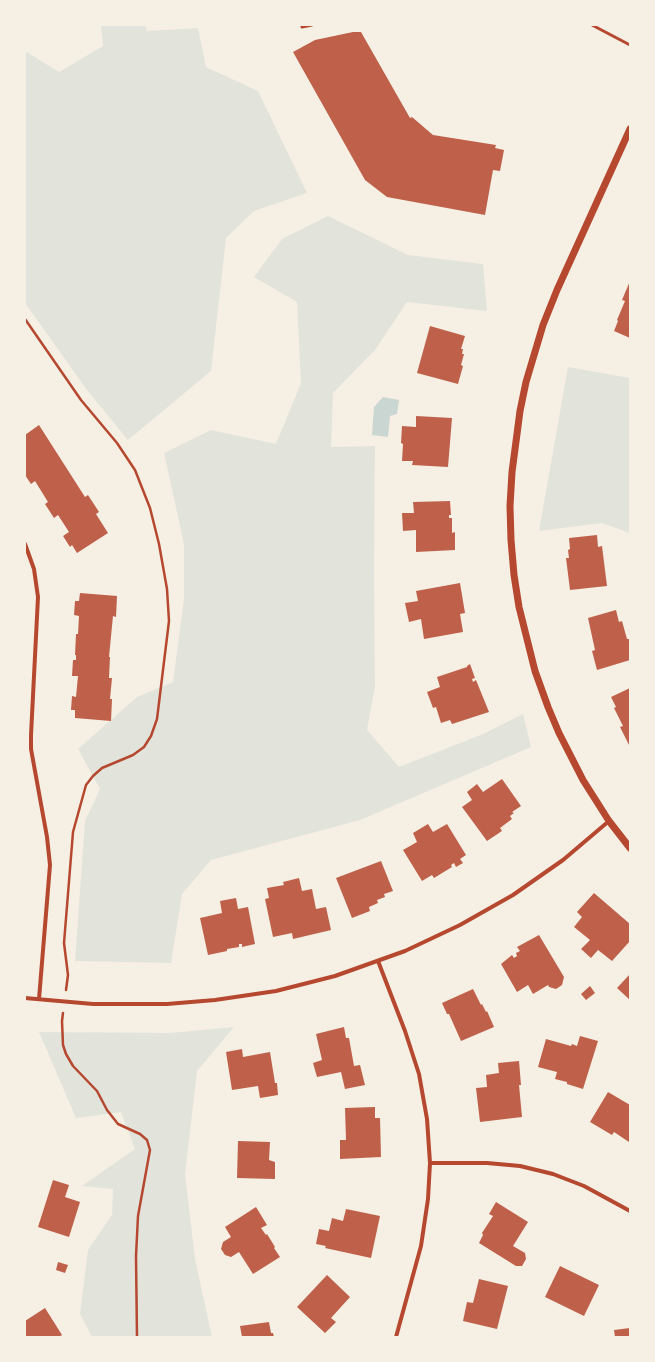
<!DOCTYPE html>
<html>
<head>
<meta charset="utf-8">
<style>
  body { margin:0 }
  #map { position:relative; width:655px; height:1362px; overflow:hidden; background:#f6efe4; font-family:Figtree,sans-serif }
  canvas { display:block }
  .frame { position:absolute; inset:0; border:26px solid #f6efe4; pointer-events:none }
</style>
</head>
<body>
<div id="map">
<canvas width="655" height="1362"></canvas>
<div class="frame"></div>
</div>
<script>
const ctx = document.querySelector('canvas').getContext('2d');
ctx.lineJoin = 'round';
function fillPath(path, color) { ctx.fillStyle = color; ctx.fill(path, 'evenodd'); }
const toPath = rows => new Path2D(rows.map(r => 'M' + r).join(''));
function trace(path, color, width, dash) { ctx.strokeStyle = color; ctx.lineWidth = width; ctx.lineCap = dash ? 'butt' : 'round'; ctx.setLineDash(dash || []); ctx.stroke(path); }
fillPath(toPath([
  [101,25,145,25,147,31,198,28,206,67,258,91,307,193,254,211,226,238,211,371,128,440,87,390,25,303,25,51,59,72,103,46],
  [328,216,408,255,483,264,487,311,407,302,375,350,333,393,331,447,375,446,374,573,375,686,367,730,399,767,483,734,523,714,531,747,360,820,211,860,182,894,171,963,75,961,85,821,100,789,78,749,137,697,173,682,184,599,184,544,164,453,211,430,276,444,301,383,297,302,254,277,282,239],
  [568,367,630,378,630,533,602,523,539,531],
  [234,1027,197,1071,185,1174,195,1259,212,1337,92,1337,80,1314,88,1250,112,1215,113,1189,82,1186,135,1149,121,1112,76,1118,39,1032,170,1033]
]), '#e2e4dc');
fillPath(toPath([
  [383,397,399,400,397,414,390,416,388,437,372,435,374,407]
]), '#c9d6d2');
fillPath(toPath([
  [353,32,361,32,410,118,412,117,433,135,496,145,495,148,504,150,500,171,493,170,485,215,387,197,365,180,293,52,315,40],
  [630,281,630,338,614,331,618,321,617,320,625,301,622,300],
  [430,326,465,336,461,349,463,349,462,354,464,354,461,365,463,366,458,384,417,373],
  [416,416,452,418,448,467,412,465,413,461,402,461,403,444,401,443,402,426,416,427],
  [39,425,85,497,88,495,99,512,96,514,108,533,77,553,72,545,70,547,63,536,69,532,58,515,54,518,45,504,48,502,35,481,31,484,25,475,25,435],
  [450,501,451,515,449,515,449,518,452,518,452,533,455,532,455,550,416,552,416,530,403,531,402,513,414,513,413,502],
  [597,535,598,547,602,546,607,586,570,590,566,558,569,558,568,550,570,549,569,538],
  [460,583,465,613,460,614,463,632,424,639,421,619,409,622,405,603,418,601,416,591],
  [80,593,117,596,116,617,113,616,109,657,110,657,109,678,112,678,110,699,112,699,111,721,75,718,75,710,71,710,72,696,76,697,78,676,72,676,73,660,76,660,76,655,75,655,76,634,78,634,79,616,74,615,75,601,79,601],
  [616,610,619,622,622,621,627,639,629,639,630,643,630,660,597,670,592,651,595,650,588,618],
  [470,664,475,678,472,679,473,682,476,680,489,712,452,724,450,720,441,723,436,707,433,708,427,692,440,687,437,677,467,667,467,666],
  [630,688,630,745,629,745,620,727,623,726,614,708,616,707,611,697],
  [502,779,521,806,512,812,514,813,510,816,512,819,500,828,502,831,487,841,462,807,472,800,467,792,477,784,483,792],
  [428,824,433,832,447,824,466,855,460,859,463,863,456,867,454,863,451,865,452,867,434,878,432,875,422,881,403,850,417,842,413,833],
  [381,861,393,891,384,894,385,897,377,900,378,903,369,907,370,911,352,918,336,878],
  [299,878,302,891,312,889,316,909,326,907,331,930,293,939,292,933,273,937,265,899,269,898,267,888,284,885,283,882],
  [594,893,630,924,630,941,612,961,598,950,591,958,581,949,590,940,574,927,582,917,577,912],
  [236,898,238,909,248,907,255,944,242,947,242,944,239,944,239,947,227,949,227,951,208,955,200,918,222,913,220,901],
  [539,935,564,977,562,985,556,989,549,987,548,985,533,994,528,985,517,992,501,964,512,955,514,958,517,956,516,953,520,951,517,947],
  [630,974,630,1000,617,988],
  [590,986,595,993,586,1000,581,994],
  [473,989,481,1005,482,1004,486,1012,487,1011,494,1027,461,1041,449,1014,447,1014,442,1003],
  [344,1027,346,1038,349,1038,354,1066,360,1065,365,1085,345,1089,341,1072,317,1077,313,1063,322,1060,316,1034],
  [580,1036,598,1041,583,1089,567,1084,567,1082,555,1079,557,1072,538,1067,546,1039,571,1046,572,1044,577,1046],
  [242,1049,243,1057,270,1052,275,1083,277,1083,278,1095,260,1098,258,1086,232,1090,226,1052],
  [519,1061,521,1085,519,1085,522,1117,480,1122,476,1088,487,1087,486,1075,499,1073,498,1063],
  [608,1092,630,1105,630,1140,629,1142,614,1132,612,1135,590,1122],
  [375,1107,375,1118,380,1118,381,1157,340,1159,340,1140,346,1140,345,1108],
  [238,1141,270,1142,269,1160,275,1162,275,1179,237,1178],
  [53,1180,69,1185,65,1197,80,1202,69,1237,38,1227],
  [496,1202,528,1222,513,1246,525,1253,526,1259,522,1266,516,1266,479,1243,483,1235,482,1233,493,1216,489,1214],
  [256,1207,267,1225,261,1228,266,1235,267,1234,275,1247,274,1248,280,1257,253,1274,239,1252,231,1257,225,1255,221,1249,223,1242,231,1237,225,1227],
  [346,1209,380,1216,371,1258,325,1248,326,1246,316,1244,319,1229,329,1231,332,1218,343,1221],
  [58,1262,68,1265,65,1273,56,1270],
  [560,1266,599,1285,584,1316,545,1297],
  [327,1275,350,1297,331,1318,336,1322,325,1333,297,1307],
  [479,1279,508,1286,497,1329,463,1321,467,1302,473,1303],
  [45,1308,62,1335,59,1337,25,1337,25,1321],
  [269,1322,271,1333,273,1333,274,1337,242,1337,240,1326],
  [630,1328,630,1337,615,1337,614,1330]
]), '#bf614a');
trace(toPath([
  [25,319,81,400,117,443,135,470,150,508,159,544,167,589,169,621,157,719,151,736,144,747,133,755,102,768,93,776,86,785,73,832,64,943,68,975,66,990],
  [63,1013,62,1021,63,1045,66,1054,73,1066,97,1091,107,1110,118,1124,140,1134,147,1140,150,1150,138,1216,136,1256,137,1337]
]), '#b5482f', 2.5);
trace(toPath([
  [302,25,302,27,312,25],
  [592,25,630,45]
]), '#b5482f', 3);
trace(toPath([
  [25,544,34,569,38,597,31,735,31,749,47,837,50,865,39,999],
  [378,961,405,1031,419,1074,427,1119,430,1163,428,1199,421,1246,396,1337],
  [25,998,93,1004,167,1004,215,1000,276,991,335,976,405,951,460,925,513,895,563,860,609,821],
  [430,1163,487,1163,520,1166,553,1174,584,1186,630,1211]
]), '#b5482f', 4);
trace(toPath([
  [630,129,557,290,543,325,526,382,520,411,512,472,510,506,511,540,514,575,519,607,535,671,548,707,559,733,583,780,609,821,630,848]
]), '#b5482f', 7);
</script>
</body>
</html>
